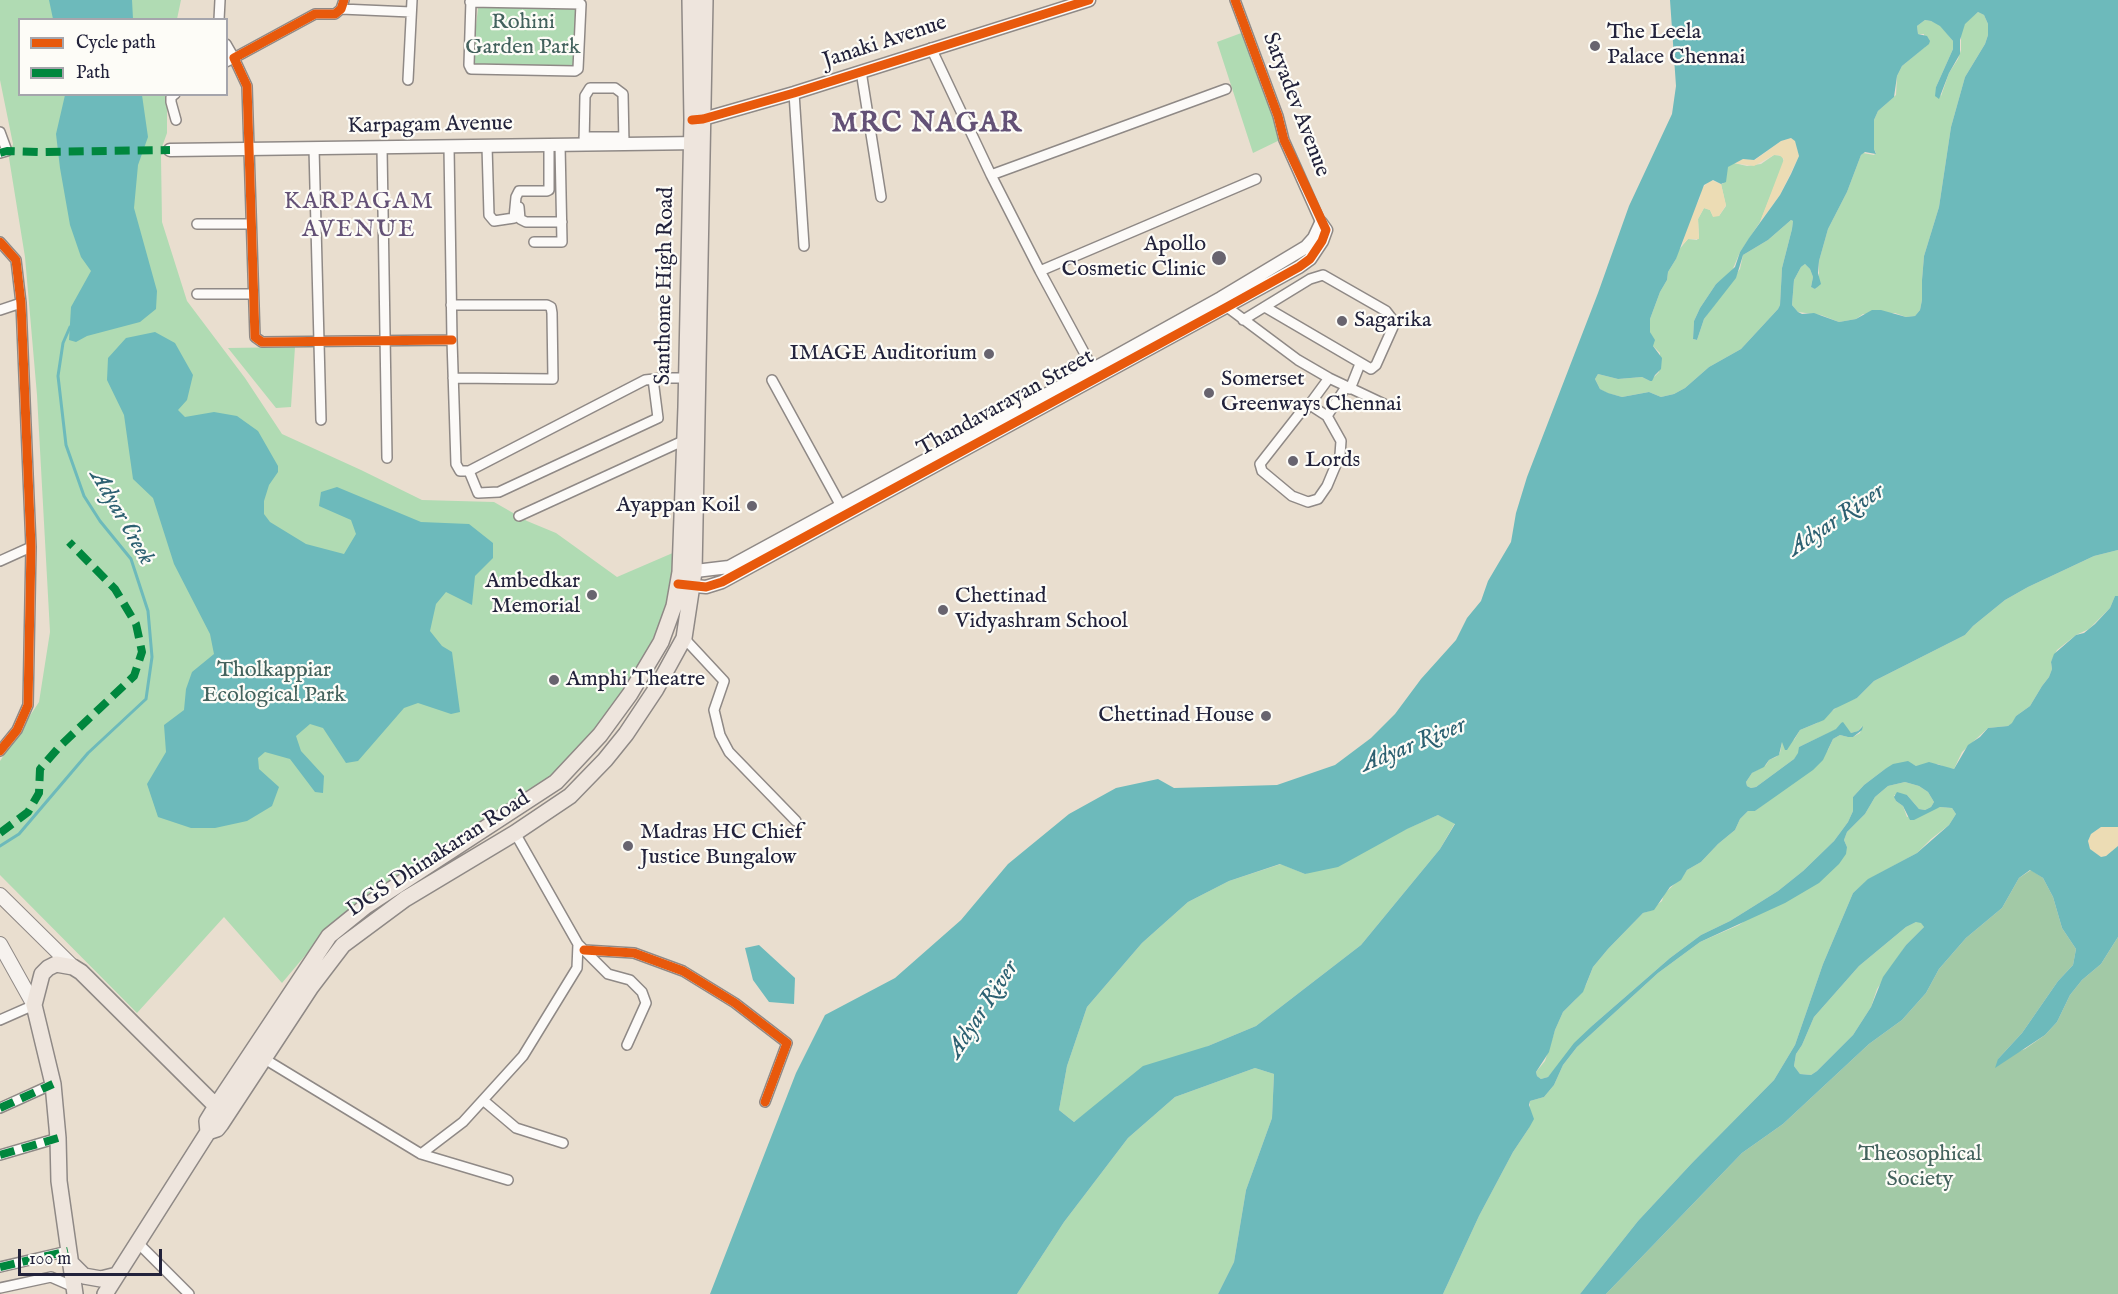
<!DOCTYPE html>
<html>
<head>
<meta charset="utf-8">
<style>
  body { margin:0 }
  #map { position:relative; width:2118px; height:1294px; overflow:hidden; background:#e9decf; font-family:"IM FELL English",serif }
  canvas { display:block }
  .legend { position:absolute; left:18px; top:18px; width:210px; height:78px; box-sizing:border-box; background:#fdfcf7; border:2px solid #a5a5ac; margin:0; padding:8px 10px; list-style:none; font-size:18px; color:#22223b }
  .legend li { display:flex; align-items:center; gap:12px; height:30px }
  .legend b { width:30px; border:2px solid #a5a5ac }
  .scale { position:absolute; left:18px; top:1249px; width:144px; height:27px; box-sizing:border-box; border:3px solid #22223b; border-top:0; padding-left:8px; font-size:18px; line-height:21px; white-space:nowrap; color:#22223b; -webkit-text-stroke:4px #fdfcf7; paint-order:stroke }
</style>
</head>
<body>
<div id="map">
<canvas width="2118" height="1294"></canvas>
<ul class="legend">
<li><b style="height:8px;background:#e8590c"></b>Cycle path</li>
<li><b style="height:8px;background:#00873e"></b>Path</li>
</ul>
<div class="scale">100 m</div>
</div>
<script>
const ctx = document.querySelector('canvas').getContext('2d');
ctx.lineJoin = 'round';
function fillPath(path, color) { ctx.fillStyle = color; ctx.fill(path, 'evenodd'); }
const toPath = rows => new Path2D(rows.map(r => 'M' + r).join(''));
function trace(path, color, width, dash) { ctx.strokeStyle = color; ctx.lineWidth = width; ctx.lineCap = dash ? 'butt' : 'round'; ctx.setLineDash(dash || []); ctx.stroke(path); }
function write(font, color, halo, rows, align = 'center') {
  ctx.font = font + ' "IM FELL English",serif'; ctx.lineWidth = 4.5; ctx.setLineDash([]); ctx.textBaseline = 'middle'; ctx.strokeStyle = halo; ctx.fillStyle = color; for (const [text, x, y, turn = 0] of rows) {
    ctx.save(); ctx.translate(x, y); ctx.rotate((+turn || 0) * Math.PI / 180); ctx.textAlign = isNaN(turn) ? turn : align; if (halo) ctx.strokeText(text, 0, 0); ctx.fillText(text, 0, 0); ctx.restore();
  }
}
fillPath(toPath([
  [0,0,181,0,177,19,20,20,20,94,167,95,167,133,162,147,161,157,162,222,187,301,245,378,282,434,361,470,422,500,494,502,527,521,556,533,617,577,675,552,669,599,650,646,629,687,593,735,548,779,335,920,282,983,224,917,137,1013,0,875,0,761,39,702,50,632,37,395,25,257,9,158,13,144,0,80],
  [479,0,580,6,574,69,471,68],
  [1978,12,1984,15,1988,24,1988,35,1985,44,1965,77,1951,127,1939,207,1924,256,1922,280,1922,300,1920,310,1915,316,1906,317,1895,313,1863,314,1856,319,1839,322,1821,315,1798,312,1792,305,1794,280,1801,267,1805,264,1810,269,1813,277,1811,287,1816,289,1819,277,1819,261,1828,229,1847,192,1861,155,1863,153,1874,155,1876,153,1874,149,1874,120,1878,111,1896,95,1897,76,1902,66,1925,47,1924,34,1918,34,1917,26,1925,20,1931,21,1940,25,1953,41,1953,49,1936,87,1941,96,1949,73,1958,59,1961,50,1961,32,1965,23],
  [1244,32,1284,138,1253,153,1217,42],
  [1774,155,1782,156,1784,162,1760,222,1740,252,1732,271,1716,284,1700,308,1694,321,1693,339,1697,340,1704,319,1740,269,1743,255,1768,240,1791,220,1793,221,1792,229,1782,268,1780,305,1778,309,1741,349,1709,367,1685,388,1674,394,1661,397,1649,392,1622,397,1607,393,1600,389,1595,379,1598,374,1618,379,1642,377,1650,381,1659,372,1660,353,1653,346,1650,332,1650,319,1660,292,1667,280,1668,272,1676,259,1677,252,1688,239,1697,240,1699,237,1698,219,1704,208,1710,210,1713,216,1719,216,1726,206,1721,184,1723,184,1727,167,1734,163,1747,166,1761,164],
  [295,347,291,407,276,408,228,348],
  [2118,550,2118,596,2115,596,2110,608,2089,629,2076,635,2057,650,2051,662,2052,669,2049,677,2042,686,2030,706,2016,716,2013,723,2008,726,1988,728,1962,752,1954,769,1947,768,1938,764,1916,766,1912,764,1885,769,1864,785,1853,797,1853,811,1848,822,1834,841,1803,871,1778,891,1730,921,1701,935,1670,958,1593,1025,1548,1077,1541,1079,1537,1076,1536,1072,1545,1061,1555,1030,1563,1012,1576,999,1586,985,1593,967,1608,949,1643,913,1649,911,1662,901,1664,894,1683,876,1687,870,1701,862,1718,844,1735,830,1740,819,1748,811,1755,811,1789,785,1828,750,1833,739,1840,735,1848,737,1853,737,1860,733,1862,726,1858,731,1851,733,1841,723,1837,729,1803,745,1799,747,1799,753,1794,759,1756,787,1751,788,1747,786,1746,782,1752,773,1766,765,1769,760,1776,757,1780,753,1782,742,1794,740,1800,730,1817,723,1841,704,1857,698,1874,681,1965,635,1973,626,2005,600,2028,587,2094,556],
  [1905,782,1919,786,1928,792,1934,802,1931,807,1925,810,1919,809,1907,795,1894,795,1896,801,1903,806,1907,817,1940,807,1952,808,1956,814,1949,825,1931,839,1917,853,1869,879,1853,893,1823,964,1795,1045,1774,1080,1692,1163,1638,1221,1580,1294,1443,1294,1479,1216,1513,1152,1529,1128,1530,1101,1544,1097,1554,1085,1563,1065,1577,1047,1658,973,1700,942,1739,925,1847,847,1844,840,1847,832,1865,814,1875,797,1888,786],
  [1438,815,1455,823,1440,849,1361,945,1256,1026,1208,1046,1094,1107,1074,1122,1059,1110,1067,1066,1087,1007,1142,943,1188,902,1229,881,1281,864,1305,874],
  [1916,922,1921,922,1924,927,1906,945,1877,989,1871,1007,1853,1035,1817,1071,1811,1075,1800,1074,1794,1066,1796,1054,1802,1045,1814,1017,1859,966,1906,927],
  [1255,1068,1274,1074,1272,1118,1246,1190,1234,1262,1218,1294,1017,1294,1064,1222,1128,1138,1175,1097]
]), '#b0dbb3');
fillPath(toPath([
  [2031,870,2043,878,2053,897,2062,928,2076,949,2073,965,2058,981,2022,1033,1998,1059,2025,1049,2045,1035,2057,1022,2070,995,2082,980,2101,964,2118,937,2118,1294,1606,1294,1742,1153,1783,1124,1869,1044,1902,1020,1926,993,1939,969,1966,938,2002,908,2019,878]
]), '#a2c9a6');
fillPath(toPath([
  [1791,138,1795,140,1799,156,1780,195,1760,222,1784,159,1779,155,1774,155,1754,166,1734,163,1743,159,1755,160,1781,141],
  [1711,180,1721,184,1726,205,1719,216,1713,217,1710,210,1704,208,1698,219,1699,239,1688,239,1682,245,1691,215,1700,198,1701,189],
  [2101,827,2118,827,2118,846,2106,856,2101,857,2090,849,2088,841,2091,834]
]), '#ecdcb4');
fillPath(toPath([
  [49,0,132,0,133,19,53,19],
  [1670,0,2118,0,2118,550,2094,556,2028,587,2005,600,1973,626,1965,635,1874,681,1857,698,1834,709,1824,720,1800,730,1787,750,1785,750,1782,742,1779,755,1769,760,1764,767,1752,773,1746,782,1747,786,1751,788,1756,787,1794,759,1798,753,1799,747,1803,745,1836,729,1841,723,1843,722,1851,733,1858,731,1863,726,1862,730,1853,737,1848,737,1840,735,1833,739,1823,760,1813,770,1755,811,1748,811,1740,819,1735,830,1718,844,1701,862,1687,870,1681,880,1670,887,1654,910,1643,913,1608,949,1593,967,1583,992,1563,1012,1555,1030,1549,1052,1536,1072,1537,1076,1541,1079,1548,1077,1574,1043,1593,1025,1670,958,1701,935,1730,921,1778,891,1803,871,1834,841,1848,822,1853,811,1853,797,1864,785,1885,769,1893,764,1908,761,1916,766,1929,762,1954,769,1968,745,1980,737,1988,728,2008,726,2012,723,2016,716,2030,706,2042,686,2049,677,2052,669,2051,662,2054,654,2076,635,2084,633,2095,624,2110,608,2115,596,2118,596,2118,827,2101,827,2091,834,2088,841,2090,849,2101,857,2106,856,2118,846,2118,937,2101,964,2082,980,2070,995,2057,1022,2045,1035,1995,1068,1998,1059,2022,1033,2058,981,2073,965,2076,949,2062,928,2053,897,2043,878,2030,870,2019,878,2002,908,1966,938,1939,969,1926,993,1902,1020,1869,1044,1783,1124,1742,1153,1606,1294,1580,1294,1638,1221,1692,1163,1774,1080,1795,1045,1823,964,1853,893,1868,879,1917,853,1949,825,1956,814,1952,808,1940,807,1914,820,1910,820,1903,806,1896,801,1894,797,1897,792,1907,795,1919,809,1925,810,1931,807,1934,802,1928,792,1919,786,1905,782,1888,786,1875,797,1865,814,1847,832,1844,840,1847,847,1846,854,1839,864,1819,883,1785,903,1700,942,1658,973,1577,1047,1563,1065,1554,1085,1544,1097,1530,1101,1529,1105,1534,1119,1529,1128,1513,1152,1479,1216,1443,1294,1218,1294,1234,1262,1246,1190,1272,1118,1274,1074,1255,1068,1175,1097,1128,1138,1064,1222,1017,1294,710,1294,796,1073,825,1015,895,978,961,920,1008,864,1069,814,1116,788,1158,779,1174,788,1277,785,1335,765,1371,738,1395,714,1421,679,1456,640,1467,618,1481,601,1488,581,1511,542,1516,513,1527,477,1598,293,1629,206,1672,114,1676,86],
  [1978,12,1984,15,1988,24,1988,35,1985,44,1965,77,1951,127,1939,207,1924,256,1922,280,1922,300,1920,310,1915,316,1906,317,1881,310,1872,310,1856,319,1839,322,1814,313,1802,314,1798,312,1792,305,1794,280,1801,267,1805,264,1810,269,1813,277,1811,287,1815,289,1821,284,1818,273,1819,261,1828,229,1847,192,1861,155,1865,152,1876,154,1874,149,1874,120,1878,111,1894,97,1897,76,1902,66,1929,44,1930,41,1927,36,1918,34,1917,26,1925,20,1931,21,1940,26,1953,41,1953,49,1936,87,1935,96,1939,99,1949,73,1960,54,1960,40,1965,24],
  [1791,138,1795,141,1799,156,1791,174,1780,195,1749,238,1740,252,1735,267,1716,284,1700,308,1694,321,1693,339,1697,340,1704,319,1736,278,1743,255,1768,240,1791,220,1793,221,1792,229,1782,268,1780,305,1778,309,1741,349,1709,367,1685,388,1674,394,1661,397,1649,392,1622,397,1608,393,1600,389,1595,379,1598,374,1618,379,1642,377,1650,381,1652,381,1655,375,1661,369,1662,358,1653,346,1655,340,1650,332,1650,319,1660,292,1667,280,1668,272,1676,259,1704,185,1713,180,1721,184,1726,182,1728,167,1743,159,1754,160,1781,141],
  [1438,815,1455,824,1440,849,1361,945,1256,1026,1208,1046,1143,1066,1074,1122,1059,1110,1067,1066,1087,1007,1142,943,1188,902,1229,881,1280,864,1305,874,1338,867,1407,829],
  [1916,922,1921,923,1924,927,1906,945,1883,977,1871,1007,1853,1035,1817,1071,1811,1075,1800,1074,1794,1066,1796,1054,1802,1045,1814,1017,1859,966,1906,927],
  [65,95,142,95,148,137,138,165,134,208,157,291,156,309,140,322,87,336,76,342,69,340,71,307,91,271,81,257,70,225,60,168,56,134],
  [155,332,175,343,193,375,187,400,178,410,185,417,214,412,237,416,258,431,278,466,278,472,269,485,264,501,264,514,270,522,306,544,344,554,356,534,351,520,319,506,321,492,337,487,421,522,469,524,493,543,493,558,475,576,472,605,446,592,436,604,430,631,442,646,452,652,460,712,451,714,418,703,404,708,358,761,346,763,323,728,310,724,296,736,301,751,324,776,323,793,315,792,290,759,265,752,258,758,259,769,279,787,272,806,247,821,215,828,191,828,158,817,147,784,166,752,164,725,184,710,186,689,192,672,214,654,210,634,174,564,153,498,133,479,124,415,107,380,108,358,126,338],
  [759,945,795,978,794,1004,769,1002,753,980,745,948]
]), '#6dbabb');
trace(toPath([
  [0,846,19,834,88,753,146,699,152,657,148,611,131,559,100,521,84,496,66,445,58,376,63,343,70,327]
]), '#6dbabb', 3);
const minor = toPath([
  [344,0,341,9,335,14,315,14,234,58,247,86,255,337,262,342,452,340],
  [1235,0,1278,116,1284,140,1321,223],
  [470,2,581,4,578,69,575,71,471,69,469,65,471,0],
  [341,9,411,12],
  [219,20,220,0],
  [226,44,234,58,226,62],
  [931,48,991,175,1040,271,1093,369,1096,371],
  [861,71,881,197],
  [408,80,412,0],
  [794,93,804,246],
  [175,94,171,97,171,102,176,120],
  [0,132,7,151,0,153],
  [584,137,624,137],
  [584,145,585,96,590,88,615,88,623,94,624,144],
  [487,146,489,215,494,221,514,218,516,197,519,191,547,191,549,190,549,145],
  [449,147,452,340,456,464,460,471,469,471,645,380,663,378,687,378],
  [314,148,321,420],
  [382,148,387,458],
  [991,175,1226,89],
  [519,207,520,219,526,222,562,222],
  [197,224,251,224],
  [0,242,16,260,21,303,31,547,28,705,17,730,0,751],
  [534,242,562,242,560,145],
  [1040,271,1256,179],
  [197,294,253,294],
  [1224,303,1227,307,1298,360,1329,378,1384,404],
  [451,305,547,305,551,307,552,313,553,379,453,378],
  [0,310,21,303],
  [1243,320,1310,279,1323,275,1386,311,1393,320,1393,327,1376,365,1371,369,1265,307],
  [772,380,841,506],
  [1350,389,1360,364],
  [1310,405,1327,416,1341,441,1340,455,1327,486,1318,499,1308,502,1292,496,1262,471,1260,464,1300,413,1304,412,1329,378],
  [1327,416,1346,387],
  [469,471,478,493,499,492,658,418,653,379],
  [519,516,685,440],
  [0,561,31,547],
  [684,638,724,681,714,710,720,735,729,752,796,821],
  [515,833,578,944,608,974,630,980,642,992,646,1003,627,1045],
  [584,950,634,953,683,971,735,1003,787,1043,765,1102],
  [0,1020,34,1005],
  [263,1058,421,1154,508,1180],
  [483,1100,516,1128,563,1143],
  [0,1108,53,1084],
  [421,1154,463,1122,523,1056,577,968,578,944],
  [0,1155,58,1138],
  [138,1243,189,1294],
  [0,1267,68,1251],
  [0,1288,51,1277,74,1287]
]);
const tertiary = toPath([
  [694,119,703,119,794,93,1089,0],
  [170,150,700,143],
  [687,572,729,567,1093,369,1221,298,1306,247,1314,238,1321,223],
  [684,585,706,587,722,582,1299,267,1310,259,1322,241,1326,230,1321,223]
]);
const secondary = toPath([
  [0,895,73,967],
  [0,944,34,1005]
]);
const primary = toPath([
  [208,1132,207,1121,218,1103,329,936,366,906,556,782,600,735,630,694,661,642,674,606,680,572,686,407,692,120,690,0],
  [70,1262,84,1276,101,1279,117,1275],
  [75,1294,59,1181,58,1138,53,1084,34,1005,42,974,48,968,56,964,73,967,81,972,221,1111],
  [105,1294,208,1132,217,1129,221,1124,311,987,343,945,405,899,515,833,570,796,605,760,626,734,656,689,684,638,694,572,705,0]
]);
trace(minor, '#8f8986', 12);
trace(tertiary, '#8f8986', 15);
trace(secondary, '#8f8986', 16);
trace(primary, '#8f8986', 18);
trace(minor, '#fcfaf8', 9);
trace(tertiary, '#fcfaf8', 12);
trace(secondary, '#f6f2ee', 14);
trace(primary, '#eee5dd', 15);
trace(toPath([
  [0,153,7,151,38,152,170,150],
  [0,833,28,812,39,793,40,769,60,746,134,676,142,652,136,624,115,589,69,542],
  [0,1108,53,1084],
  [0,1155,58,1138],
  [0,1267,68,1251]
]), '#00873e', 8, [15, 8]);
trace(toPath([
  [344,0,341,9,335,14,315,14,234,58,247,86,255,337,262,342,452,340],
  [692,120,703,119,794,93,1089,0],
  [0,242,16,260,21,303,31,547,28,705,17,730,0,751],
  [678,584,706,587,722,582,1227,307,1299,267,1310,259,1322,241,1326,230,1284,140,1278,116,1235,0],
  [584,950,634,953,683,971,735,1003,787,1043,765,1102]
]), '#e8590c', 9);
for (const [x, y, r, color] of [
  [1595,46,6,"#68646f"],
  [1219,258,8,"#68646f"],
  [1342,321,6,"#68646f"],
  [989,354,6,"#68646f"],
  [1209,393,6,"#68646f"],
  [1293,461,6,"#68646f"],
  [752,506,6,"#68646f"],
  [592,595,6,"#68646f"],
  [943,610,6,"#68646f"],
  [554,680,6,"#68646f"],
  [1266,716,6,"#68646f"],
  [628,846,6,"#68646f"]
]) { const dot = new Path2D(); dot.arc(x, y, r, 0, 2 * Math.PI); ctx.fillStyle = color; ctx.fill(dot); trace(dot, '#fdfcf7', 2); }
write('22px', '#43625d', '#fdfcf7', [
  ["Rohini",523,23],
  ["Garden Park",523,48],
  ["Tholkappiar",274,671],
  ["Ecological Park",274,696],
  ["Theosophical",1920,1155],
  ["Society",1920,1180]
]);
write('22px', '#22223b', '#fdfcf7', [
  ["The Leela",1607,33],
  ["Palace Chennai",1607,58],
  ["Apollo",1206,245,"right"],
  ["Cosmetic Clinic",1206,270,"right"],
  ["Sagarika",1354,321],
  ["IMAGE Auditorium",977,354,"right"],
  ["Somerset",1221,380],
  ["Greenways Chennai",1221,405],
  ["Lords",1305,461],
  ["Ayappan Koil",740,506,"right"],
  ["Ambedkar",580,582,"right"],
  ["Memorial",580,607,"right"],
  ["Chettinad",955,597],
  ["Vidyashram School",955,622],
  ["Amphi Theatre",566,680],
  ["Chettinad House",1254,716,"right"],
  ["Madras HC Chief",640,833],
  ["Justice Bungalow",640,858]
], 'left');
write('22px', '#22223b', '#fdfcf7', [
  ["Janaki Avenue",885,43,-18],
  ["Satyadev Avenue",1295,105,69],
  ["Karpagam Avenue",430,126,-1],
  ["Santhome High Road",666,286,-89],
  ["Thandavarayan Street",1006,404,-29],
  ["DGS Dhinakaran Road",439,855,-33]
]);
ctx.letterSpacing = '1.5px';
write('24px', '#635176', '#fdfcf7', [
  ["KARPAGAM",359,203],
  ["AVENUE",359,231]
]);
ctx.letterSpacing = '0px';
write('italic 24px', '#2c6071', '#fdfcf7', [
  ["Adyar Creek",121,518,60],
  ["Adyar River",1837,521,-34],
  ["Adyar River",1414,746,-22],
  ["Adyar River",984,1010,-57]
]);
ctx.letterSpacing = '1.5px';
write('bold 28px', '#635176', '#fdfcf7', [
  ["MRC NAGAR",927,125]
]);
ctx.letterSpacing = '0px';
</script>
</body>
</html>
